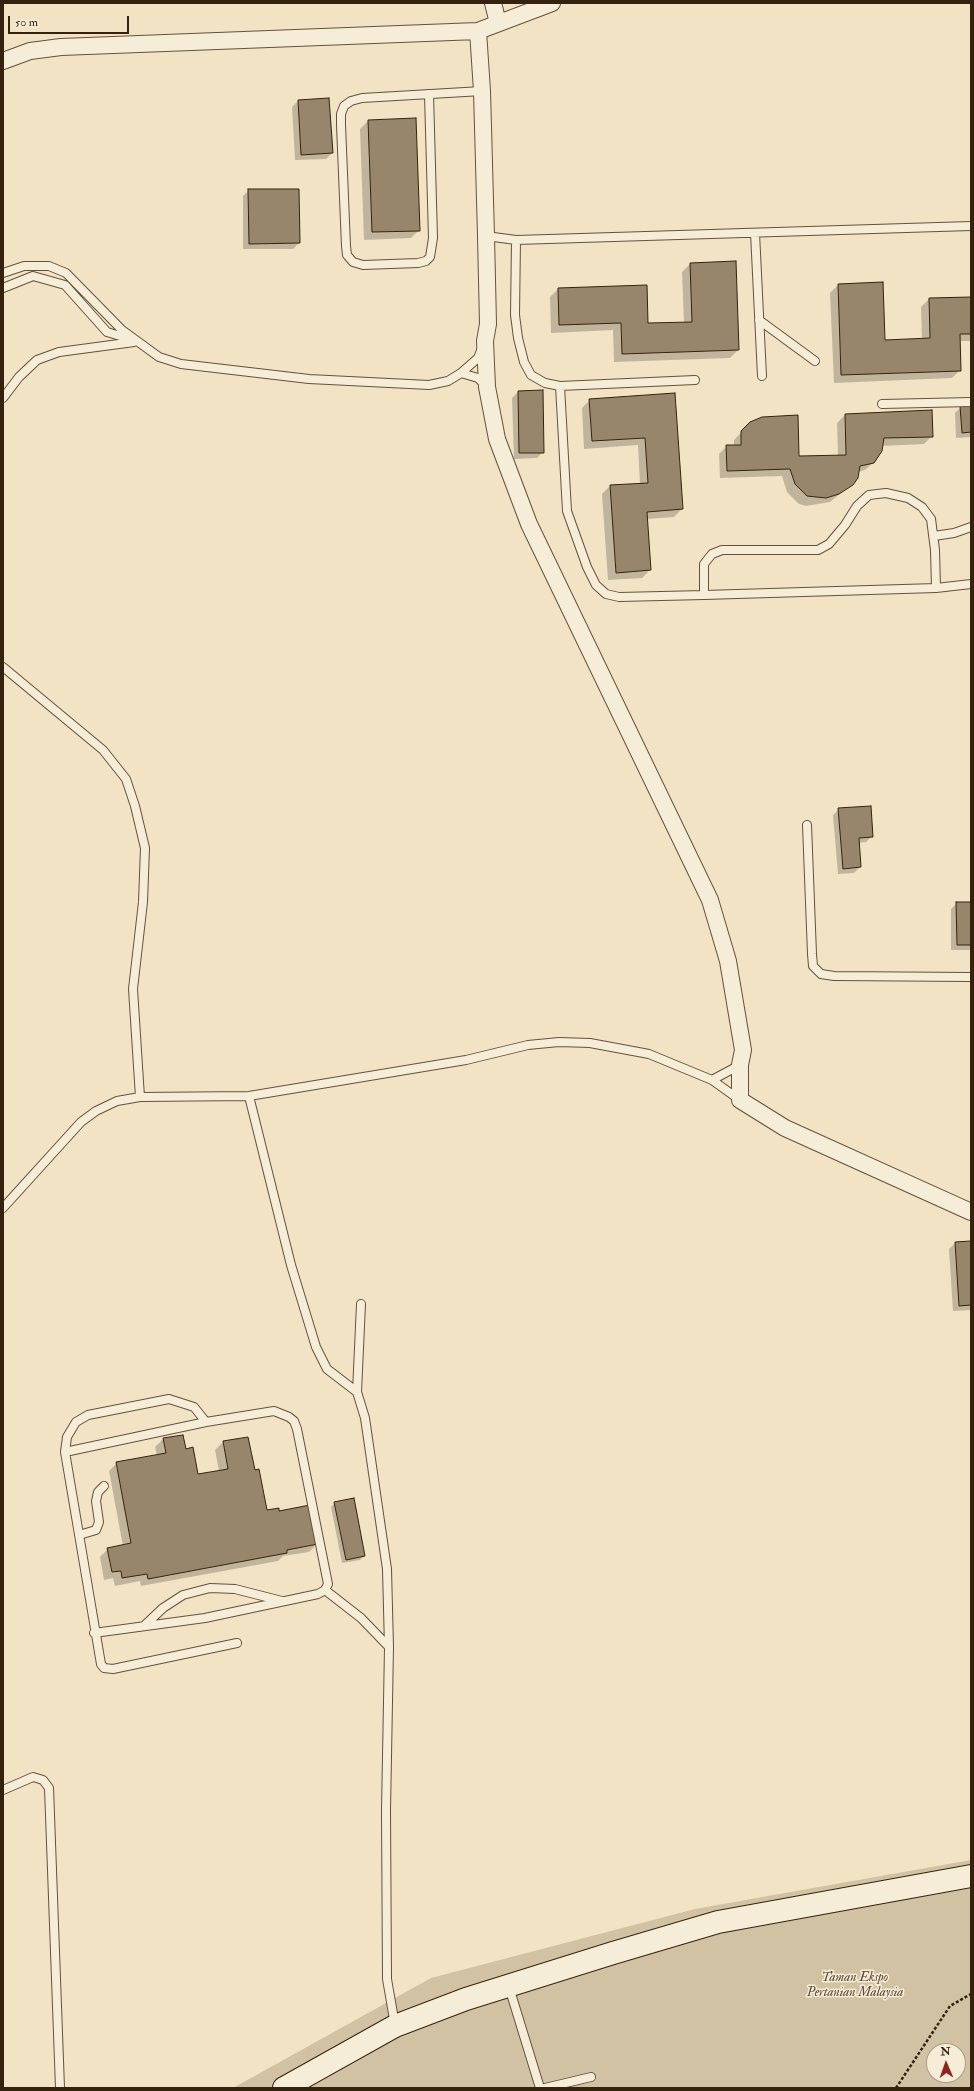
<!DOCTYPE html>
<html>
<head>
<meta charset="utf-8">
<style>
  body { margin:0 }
  #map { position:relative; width:974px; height:2091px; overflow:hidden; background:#f1e3c3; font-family:"IM FELL Double Pica",serif }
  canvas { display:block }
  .frame { position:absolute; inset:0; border:4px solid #35220e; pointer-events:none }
  .north { position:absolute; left:926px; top:2043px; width:40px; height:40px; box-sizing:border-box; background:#f6edd8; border:1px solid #a99c87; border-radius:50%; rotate:358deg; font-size:11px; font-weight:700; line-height:16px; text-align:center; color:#35220e }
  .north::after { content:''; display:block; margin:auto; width:14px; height:18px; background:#8f2418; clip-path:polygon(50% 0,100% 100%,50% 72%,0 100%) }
  .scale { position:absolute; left:8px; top:16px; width:121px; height:18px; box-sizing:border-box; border:2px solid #35220e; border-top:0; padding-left:5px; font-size:12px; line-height:14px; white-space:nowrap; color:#35220e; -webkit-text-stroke:3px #f6edd8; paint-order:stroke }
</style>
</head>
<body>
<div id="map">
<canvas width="974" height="2091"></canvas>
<div class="frame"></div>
<div class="north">N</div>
<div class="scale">50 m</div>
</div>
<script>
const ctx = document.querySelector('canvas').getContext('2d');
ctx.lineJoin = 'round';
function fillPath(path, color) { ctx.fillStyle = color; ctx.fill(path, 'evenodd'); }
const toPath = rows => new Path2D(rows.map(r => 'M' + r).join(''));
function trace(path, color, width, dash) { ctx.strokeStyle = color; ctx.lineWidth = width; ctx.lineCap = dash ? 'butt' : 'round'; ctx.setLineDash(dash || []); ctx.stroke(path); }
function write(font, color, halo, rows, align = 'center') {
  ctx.font = font + ' "IM FELL Double Pica",serif'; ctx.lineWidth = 3; ctx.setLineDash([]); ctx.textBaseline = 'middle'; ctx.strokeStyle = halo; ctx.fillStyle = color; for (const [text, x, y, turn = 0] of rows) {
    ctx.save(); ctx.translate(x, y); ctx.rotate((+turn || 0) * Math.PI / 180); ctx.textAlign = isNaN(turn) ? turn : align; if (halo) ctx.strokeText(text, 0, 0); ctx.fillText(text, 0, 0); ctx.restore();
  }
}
fillPath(toPath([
  [971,1860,971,2088,233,2088,431,1978,695,1909],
  [934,2051,958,2051,958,2075,934,2075]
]), '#d1c2a4');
fillPath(toPath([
  [298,101,332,153,326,159,295,160,292,107],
  [368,121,419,230,411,238,364,240,360,129],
  [249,190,299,243,293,249,243,249,243,196],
  [735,262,738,350,730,358,614,362,613,330,551,333,550,297,558,289,647,324,684,323,682,272,690,264],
  [838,285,884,341,922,339,921,307,929,299,971,298,971,341,959,341,960,370,952,378,834,383,830,293],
  [518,392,543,452,537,458,514,459,512,398],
  [674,394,682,509,674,517,647,519,650,570,642,578,608,580,602,494,610,486,640,484,638,445,584,449,582,408,590,400],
  [961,407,971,407,971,437,956,438,955,413],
  [845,415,932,436,924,444,882,446,874,462,865,470,858,472,852,484,830,502,806,506,799,504,787,492,782,476,720,478,719,454,727,446,734,446,734,440,751,423,798,457,838,456,837,423],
  [839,809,872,836,866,842,858,843,860,867,854,873,838,874,833,815],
  [957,903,971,903,971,950,951,950,951,909],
  [971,1242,971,1310,953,1311,949,1249,955,1243],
  [163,1439,185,1450,197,1475,219,1471,215,1450,223,1442,254,1471,266,1512,279,1512,317,1544,309,1552,283,1556,278,1561,141,1586,140,1581,115,1586,113,1578,104,1580,100,1557,108,1549,123,1546,109,1471,117,1463,157,1455,155,1447],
  [335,1503,364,1556,360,1560,342,1563,331,1507]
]), '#0003');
const building = toPath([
  [329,98,333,153,301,155,298,100,329,98],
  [416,118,420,231,372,232,368,120,416,118],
  [248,189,299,189,300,243,249,244,248,189],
  [736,261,739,350,622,354,621,323,559,325,558,288,647,285,648,323,692,322,690,263,736,261],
  [883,282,885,340,930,338,929,298,971,297,971,334,960,334,961,371,841,375,838,284,883,282],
  [543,390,544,453,519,453,518,391,543,390],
  [675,393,683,509,647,512,651,570,616,573,610,485,648,483,645,438,592,441,589,399,675,393],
  [960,406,971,406,971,432,962,433,960,406],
  [932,410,933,437,884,438,882,451,874,463,860,466,858,478,853,485,839,494,826,498,807,496,795,484,790,469,727,471,726,445,741,445,741,431,750,422,762,417,798,415,799,456,846,455,845,414,932,410],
  [871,806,873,837,859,838,861,867,843,869,838,808,871,806],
  [956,902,971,902,971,945,957,945,956,902],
  [971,1241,971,1305,959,1306,955,1242,971,1241],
  [183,1435,186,1449,193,1447,198,1474,228,1469,223,1441,248,1437,255,1470,259,1469,267,1510,279,1508,279,1511,310,1505,318,1544,287,1550,287,1553,148,1579,147,1574,122,1578,121,1571,112,1572,107,1548,131,1543,116,1462,166,1453,163,1438,183,1435],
  [354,1498,365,1556,346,1560,334,1502,354,1498]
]);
fillPath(building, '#97866c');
trace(building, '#35220e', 1);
const lane = toPath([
  [429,94,433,238,430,257,426,261,418,263,363,265,353,262,347,255,346,246,341,125,341,114,344,106,351,101,362,98,482,91],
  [755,233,762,376],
  [486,236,516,240,971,226],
  [516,240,515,315,518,338,524,362,531,375,545,383,560,386,695,380],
  [3,273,24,266,49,266,66,273,122,330,159,357,181,364,309,379,429,385,448,381,461,373,478,358,482,348],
  [3,288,33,276,65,285,107,332,130,339],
  [759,320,815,361],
  [461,373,478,378,487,387],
  [560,386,567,511,587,567,596,585,606,594,619,597,704,595,936,588,971,584],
  [3,398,19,377,37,360,59,352,134,342],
  [882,404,971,402],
  [934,536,954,533,971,527],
  [704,595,704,564,712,554,722,550,818,550,829,544,845,525,857,506,869,495,886,493,908,498,922,507,931,519,935,550,936,588],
  [3,667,103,750,126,779,135,806,145,848,143,902,133,989,140,1097],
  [807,825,812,954,813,966,821,974,834,976,971,977],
  [712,1080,740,1065],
  [249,1096,291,1265,316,1347,327,1369,357,1392,365,1418,387,1569,389,1647],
  [3,1208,81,1122,96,1111,117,1101,140,1097,249,1096,466,1060,528,1045,559,1042,590,1043,649,1054,712,1080,740,1100],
  [357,1392,361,1304],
  [65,1452,67,1437,76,1422,88,1415,169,1399,194,1407,206,1422],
  [79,1535,96,1530,99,1522,96,1501,98,1492,104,1486],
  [144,1626,163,1608,183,1595,210,1588,235,1589,282,1601],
  [94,1633,205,1618,318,1594,325,1590,361,1618,389,1647,386,1811,387,1979,395,2025],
  [237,1643,113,1669,104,1668,101,1664,65,1452,206,1422,274,1411,289,1417,294,1421,297,1429,328,1584,325,1590],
  [3,1790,33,1777,43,1780,49,1788,60,2088],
  [509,1987,540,2088],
  [545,2088,591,2077]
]);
const street = toPath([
  [493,3,498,23],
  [478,31,482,91,486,236,488,324,485,341,487,387,497,439,529,524,710,900,728,961,743,1050,740,1065,740,1100,785,1128,971,1212],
  [3,61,30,51,61,47,478,31,552,3]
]);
const secondary = toPath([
  [284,2088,395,2026,466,1999,613,1953,718,1922,971,1876]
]);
trace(lane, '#64523b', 10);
trace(street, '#64523b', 18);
trace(secondary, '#35220e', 24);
trace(toPath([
  [896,2088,950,2006,971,1994]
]), '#35220e', 2.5, [3, 2]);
trace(lane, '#f6edd8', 8);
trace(street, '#f6edd8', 16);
trace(secondary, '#f6edd8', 22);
write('italic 13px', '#5c4a34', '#f6edd8', [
  ["Taman Ekspo",855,1978],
  ["Pertanian Malaysia",855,1993]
]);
</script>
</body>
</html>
